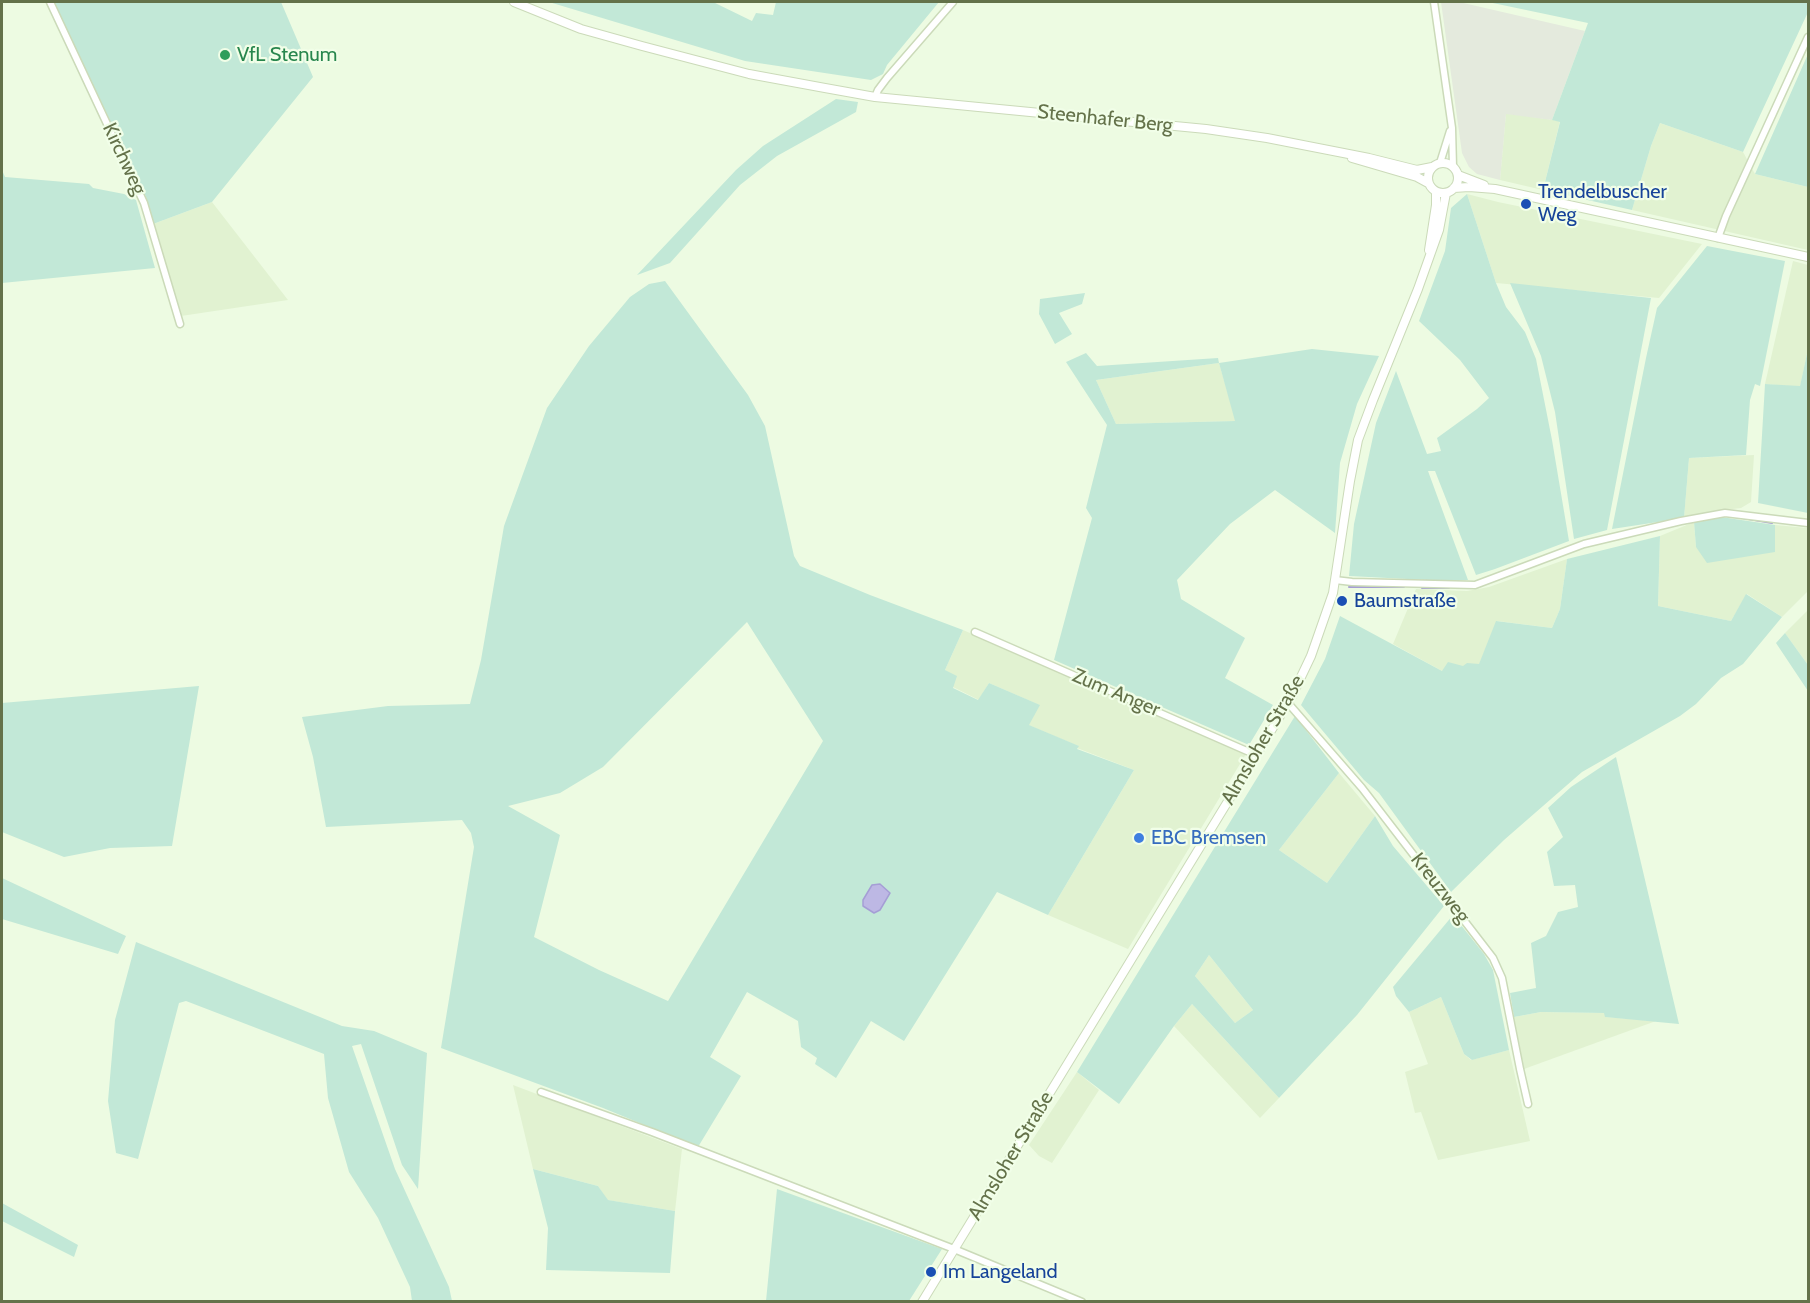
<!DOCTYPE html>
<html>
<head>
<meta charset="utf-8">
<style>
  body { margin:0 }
  #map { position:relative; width:1810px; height:1303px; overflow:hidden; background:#edfbe2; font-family:Cabin,sans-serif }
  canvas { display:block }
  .frame { position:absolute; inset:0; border:3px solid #64724a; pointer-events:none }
</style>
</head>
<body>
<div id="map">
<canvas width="1810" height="1303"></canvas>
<div class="frame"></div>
</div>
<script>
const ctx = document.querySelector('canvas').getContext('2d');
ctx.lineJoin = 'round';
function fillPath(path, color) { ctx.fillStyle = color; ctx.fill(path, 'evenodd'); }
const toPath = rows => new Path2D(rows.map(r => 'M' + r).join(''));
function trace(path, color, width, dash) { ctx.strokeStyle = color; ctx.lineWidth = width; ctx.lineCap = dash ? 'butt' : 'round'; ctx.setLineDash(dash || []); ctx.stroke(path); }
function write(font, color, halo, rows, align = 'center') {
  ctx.font = font + ' Cabin,sans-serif'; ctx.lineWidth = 4.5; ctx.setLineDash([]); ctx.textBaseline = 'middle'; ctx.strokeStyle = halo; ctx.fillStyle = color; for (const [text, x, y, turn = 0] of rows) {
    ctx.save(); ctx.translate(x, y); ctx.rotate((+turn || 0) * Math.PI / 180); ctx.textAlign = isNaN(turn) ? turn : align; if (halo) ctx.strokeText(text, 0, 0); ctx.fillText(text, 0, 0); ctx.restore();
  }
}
fillPath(toPath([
  [1506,113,1560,121,1543,190,1500,180],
  [1660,123,1743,152,1755,174,1808,187,1808,250,1632,210,1651,146],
  [1467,194,1498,202,1702,244,1659,298,1496,283],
  [212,202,288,300,181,316,153,224],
  [1793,261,1808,265,1808,349,1800,387,1765,384],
  [1219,363,1236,421,1116,424,1096,380],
  [1754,455,1751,502,1741,508,1716,511,1684,518,1689,458],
  [1694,522,1696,547,1775,552,1775,525,1808,528,1808,591,1782,617,1747,594,1731,621,1658,606,1660,536],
  [1567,559,1560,609,1552,628,1497,621,1479,665,1442,671,1393,644,1416,589,1467,591,1489,587],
  [1808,610,1808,665,1785,633],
  [963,630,1246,754,1128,949,1048,915,1134,770,1077,748,1078,746,1028,725,1039,705,989,683,979,700,953,687,945,670],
  [1339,773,1375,816,1327,883,1279,850],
  [1209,955,1253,1010,1235,1023,1195,976],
  [1441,997,1464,1054,1471,1060,1509,1050,1530,1141,1438,1160,1421,1112,1415,1113,1405,1072,1428,1064,1409,1012],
  [1192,1004,1279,1098,1260,1118,1174,1026],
  [1541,1012,1605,1013,1606,1017,1656,1021,1524,1069,1514,1017],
  [1077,1072,1099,1090,1052,1163,1039,1156,1029,1145],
  [513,1085,682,1149,675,1211,607,1200,598,1186,533,1169]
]), '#e1f2d1');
fillPath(toPath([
  [1441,2,1459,2,1585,31,1552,120,1506,114,1500,180,1477,174,1469,167,1462,153]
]), '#e4eadd');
fillPath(toPath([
  [54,2,281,2,313,77,212,202,153,224,146,197],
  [549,2,713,2,752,21,756,13,773,15,776,2,939,2,887,65,883,74,871,80,745,61],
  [1488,2,1808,2,1808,12,1743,152,1660,123,1651,146,1632,210,1543,190,1560,122,1552,120,1588,23],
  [1808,54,1808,187,1755,174],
  [836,99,858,102,856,112,777,156,740,185,670,263,637,275,736,170,763,146],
  [2,170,5,177,89,184,93,188,124,194,136,200,155,268,2,283],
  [1467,194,1496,283,1506,307,1525,332,1536,359,1552,440,1569,541,1495,569,1476,575,1435,471,1428,471,1468,580,1446,581,1349,576,1354,524,1376,423,1396,371,1427,454,1441,451,1437,438,1477,409,1489,398,1460,360,1419,321,1445,251,1451,208],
  [1707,246,1785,261,1760,386,1755,384,1750,400,1746,455,1689,458,1684,518,1612,529,1646,358,1657,308],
  [665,281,748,395,765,426,794,556,800,566,870,595,963,630,945,670,957,676,953,688,978,700,989,683,1040,705,1029,725,1079,746,1077,749,1134,770,1048,915,997,892,904,1041,871,1021,836,1078,815,1064,817,1058,801,1047,798,1021,747,992,710,1057,741,1076,698,1147,603,1108,441,1048,474,847,471,833,462,820,326,827,313,757,302,717,388,706,470,704,481,660,504,526,547,408,589,346,630,297,649,284],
  [747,622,823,741,668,1001,599,970,534,937,560,835,508,806,560,793,603,767],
  [1510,283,1651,298,1607,530,1574,539,1555,412,1541,356],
  [1085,293,1082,304,1059,313,1072,334,1055,344,1039,314,1040,299],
  [1312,349,1379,356,1357,404,1340,463,1335,533,1275,490,1230,524,1177,580,1181,599,1245,638,1225,678,1273,705,1249,745,1054,660,1092,518,1086,508,1107,425,1066,362,1086,353,1097,366,1218,358,1219,363],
  [1219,363,1235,421,1116,424,1096,380],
  [1808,349,1808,513,1758,503,1765,384,1800,386],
  [1721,517,1775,525,1775,552,1707,563,1696,547,1694,522],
  [1660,536,1658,606,1731,621,1746,594,1782,617,1743,664,1721,678,1696,704,1680,716,1582,772,1504,840,1451,892,1379,793,1364,780,1301,705,1325,659,1340,616,1442,671,1448,662,1463,666,1467,663,1479,664,1496,621,1552,628,1560,609,1567,559],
  [1785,633,1808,665,1808,691,1776,643],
  [199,686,172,846,110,848,64,857,2,832,2,703],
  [1295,716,1339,773,1279,850,1327,883,1375,816,1393,846,1444,906,1357,1015,1279,1098,1192,1004,1174,1026,1119,1104,1077,1072],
  [1209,955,1253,1010,1235,1023,1195,976],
  [1616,757,1679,1024,1605,1017,1604,1013,1541,1012,1514,1017,1510,993,1536,988,1531,943,1546,936,1558,912,1578,907,1575,885,1554,886,1547,852,1563,837,1548,808,1571,787],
  [2,878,126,936,118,954,2,919],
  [1453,915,1484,954,1493,970,1509,1050,1472,1060,1464,1054,1441,997,1409,1012,1396,996,1393,987],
  [136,942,342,1026,374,1031,427,1053,418,1189,402,1165,361,1044,352,1046,395,1169,449,1287,452,1301,412,1301,410,1287,378,1218,349,1172,328,1098,324,1054,186,1001,179,1003,138,1159,116,1153,108,1101,115,1020],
  [533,1169,598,1186,608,1200,675,1211,670,1273,546,1270,548,1228],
  [777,1189,942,1249,909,1301,766,1301],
  [2,1203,78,1245,74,1257,2,1221]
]), '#c2e8d7');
const water = toPath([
  [880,884,890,893,880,910,874,913,863,906,863,900,872,885,880,884]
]);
fillPath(water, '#bdb8e4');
trace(water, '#a59ed5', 1.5);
trace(toPath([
  [1737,517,1772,523],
  [1349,587,1404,587],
  [1422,588,1449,588],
  [1461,588,1471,588]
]), '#a59ed5', 2);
const minor = toPath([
  [50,2,144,203,180,324],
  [1434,2,1452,128,1453,167],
  [875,97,878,90,887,78,953,2],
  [1440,163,1450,131],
  [1718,238,1726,216,1808,37],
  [1335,580,1352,582,1475,585,1584,544,1681,521,1725,513,1808,523],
  [975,632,1256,755],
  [1288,703,1362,788,1493,958,1502,978,1520,1069,1528,1104],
  [541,1092,652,1132,954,1249,1082,1302]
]);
const tertiary = toPath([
  [514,2,581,29,642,46,749,74,825,88,875,97,1206,129,1267,138,1369,158,1417,170,1432,167],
  [1352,158,1417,177,1428,183],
  '1428 178a15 15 0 1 1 30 0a15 15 0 1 1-30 0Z',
  [1458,175,1484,185],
  [1454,188,1469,187,1495,189,1808,257],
  [1429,250,1436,205,1436,192],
  [922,1302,1291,698,1311,656,1333,593,1350,481,1358,440,1373,400,1418,289,1439,230,1446,193]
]);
trace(minor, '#cbdab9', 9);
trace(tertiary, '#cbdab9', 10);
trace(minor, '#fff', 6);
trace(tertiary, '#fff', 8);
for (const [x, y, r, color] of [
  [225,55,6,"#2e9e5b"],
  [1526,204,6,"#1a4fb4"],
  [1342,601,6,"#1a4fb4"],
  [1139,838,6,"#3f7fe0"],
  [931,1272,6,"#1a4fb4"]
]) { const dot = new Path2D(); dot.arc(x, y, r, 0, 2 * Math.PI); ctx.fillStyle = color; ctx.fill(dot); trace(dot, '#f1fee8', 2); }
write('20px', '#27864d', '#f1fee8', [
  ["VfL Stenum",237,55]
], 'left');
write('20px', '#64724a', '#f1fee8', [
  ["Steenhafer Berg",1105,119,6],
  ["Kirchweg",124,159,65],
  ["Zum Anger",1116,693,23],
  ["Almsloher Straße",1263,740,-60],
  ["Kreuzweg",1440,888,52],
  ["Almsloher Straße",1011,1156,-59]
]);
write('20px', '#164399', '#f1fee8', [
  ["Trendelbuscher",1538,192],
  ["Weg",1538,215],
  ["Baumstraße",1354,601],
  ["Im Langeland",943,1272]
], 'left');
write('20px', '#366cbe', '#f1fee8', [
  ["EBC Bremsen",1151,838]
], 'left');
</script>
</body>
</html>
